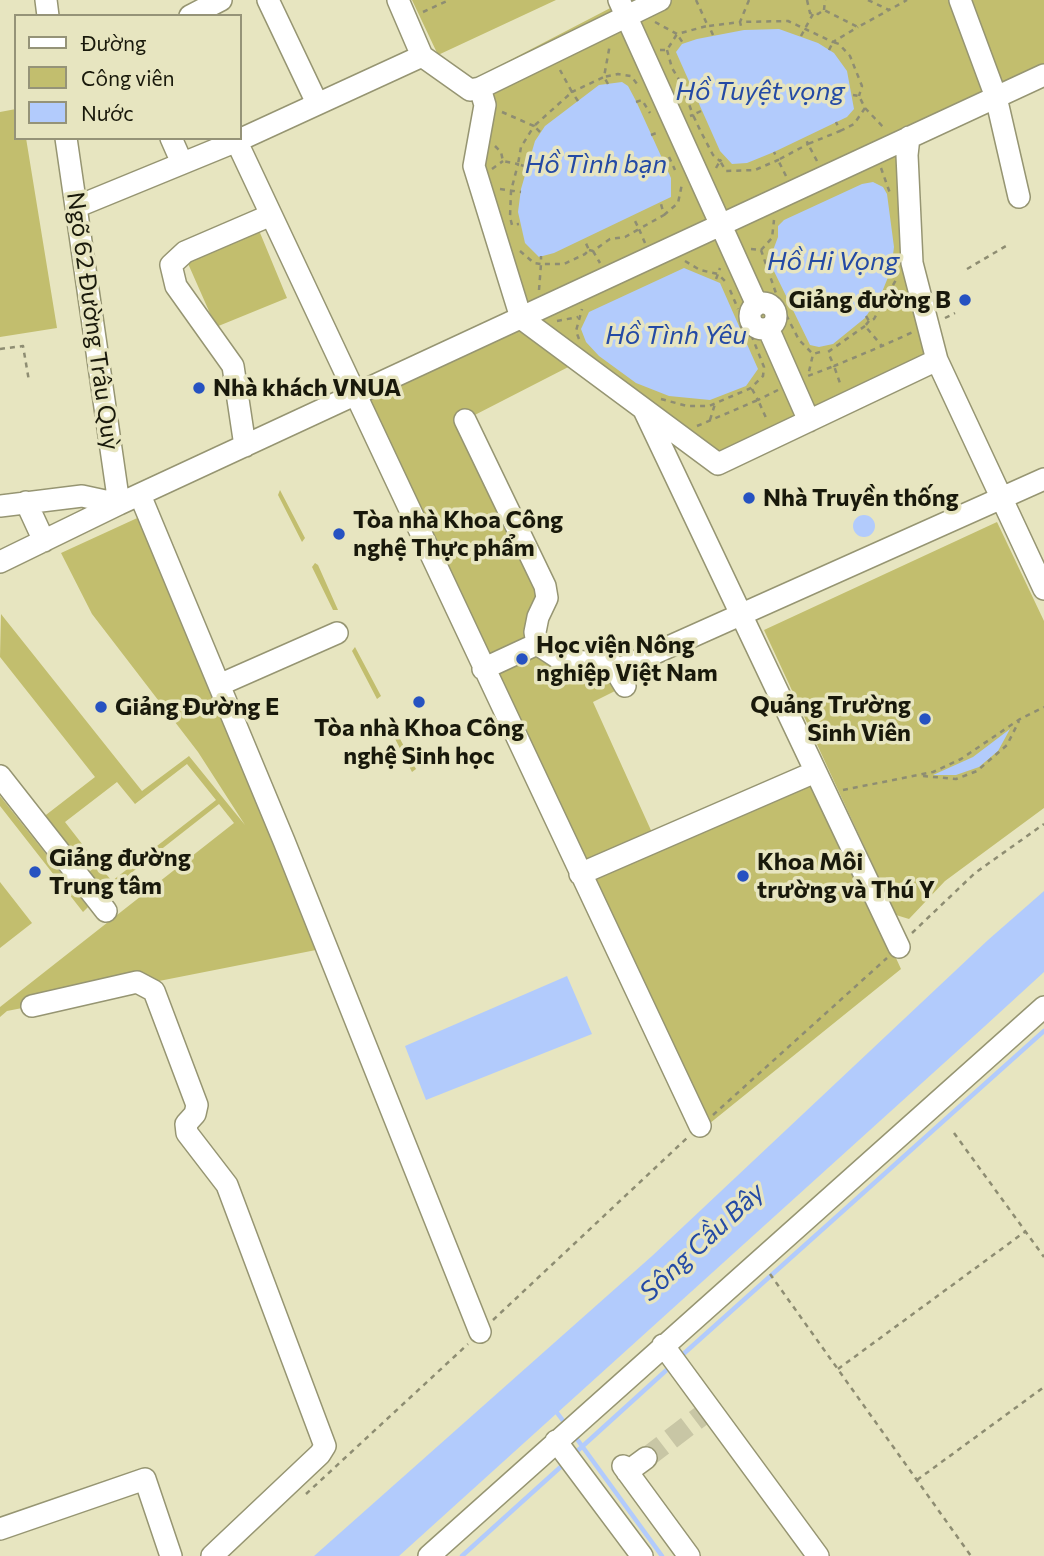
<!DOCTYPE html>
<html>
<head>
<meta charset="utf-8">
<style>
  body { margin:0 }
  #map { position:relative; width:1044px; height:1556px; overflow:hidden; background:#e7e5c0; font-family:Commissioner,sans-serif }
  canvas { display:block }
  .legend { position:absolute; left:14px; top:14px; width:228px; height:126px; box-sizing:border-box; background:#e7e5c0; border:2px solid #959378; margin:0; padding:9px 12px; list-style:none; font-size:21px; color:#19190b }
  .legend li { display:flex; align-items:center; gap:14px; height:35px }
  .legend b { width:35px; border:2px solid #959378 }
</style>
</head>
<body>
<div id="map">
<canvas width="1044" height="1556"></canvas>
<ul class="legend">
<li><b style="height:9px;background:#fff"></b>Đường</li>
<li><b style="height:19px;background:#c2be6e"></b>Công viên</li>
<li><b style="height:19px;background:#b2cbfc"></b>Nước</li>
</ul>
</div>
<script>
const ctx = document.querySelector('canvas').getContext('2d');
ctx.lineJoin = 'round';
function fillPath(path, color) { ctx.fillStyle = color; ctx.fill(path, 'evenodd'); }
const toPath = rows => new Path2D(rows.map(r => 'M' + r).join(''));
function trace(path, color, width, dash) { ctx.strokeStyle = color; ctx.lineWidth = width; ctx.lineCap = dash ? 'butt' : 'round'; ctx.setLineDash(dash || []); ctx.stroke(path); }
function write(font, color, halo, rows, align = 'center') {
  ctx.font = font + ' Commissioner,sans-serif'; ctx.lineWidth = 7; ctx.setLineDash([]); ctx.textBaseline = 'middle'; ctx.strokeStyle = halo; ctx.fillStyle = color; for (const [text, x, y, turn = 0] of rows) {
    ctx.save(); ctx.translate(x, y); ctx.rotate((+turn || 0) * Math.PI / 180); ctx.textAlign = isNaN(turn) ? turn : align; if (halo) ctx.strokeText(text, 0, 0); ctx.fillText(text, 0, 0); ctx.restore();
  }
}
fillPath(toPath([
  [412,0,556,0,438,55],
  [619,0,1044,0,1044,70,983,91,906,131,907,155,937,360,718,464,580,361,465,420,545,586,537,644,590,663,625,686,593,702,654,837,810,770,901,969,699,1132,355,398,520,317,474,166,491,70,620,3],
  [16,109,16,138,26,138,57,328,0,337,0,112],
  [258,228,287,298,216,327,186,259],
  [280,490,305,538,302,542,278,495],
  [146,514,316,950,7,1011,0,1017,0,1007,234,823,219,804,103,895,86,874,98,865,112,881,216,800,187,764,135,804,117,782,65,822,93,858,81,867,42,818,95,777,0,657,1,614,142,791,189,756,245,825,198,752,92,614,61,553],
  [997,522,1044,621,1044,808,945,881,909,919,896,915,764,630],
  [315,563,318,565,338,610,333,610,312,567],
  [355,647,381,696,377,699,352,651],
  [390,720,416,769,412,772,387,723],
  [0,796,88,907,83,912,0,806],
  [0,882,32,923,0,948]
]), '#c2be6e');
fillPath(toPath([
  [779,29,818,43,834,53,847,71,854,109,847,117,774,152,747,163,732,164,720,151,676,52,682,44,697,39,744,30],
  [622,82,628,86,636,101,671,178,671,197,554,253,539,257,525,243,518,212,521,189,535,141,545,126,599,85],
  [873,182,883,187,887,194,894,247,891,270,882,292,865,318,833,344,819,347,810,345,769,261,778,237,778,226,784,220,862,184],
  [684,268,720,283,758,369,746,386,710,400,669,396,636,383,599,356,586,342,581,329,589,312],
  '853 526a11 11 0 1 1 22 0a11 11 0 1 1-22 0Z',
  [1010,729,998,751,979,767,956,775,933,775,973,757],
  [1044,891,1044,972,985,1026,399,1556,314,1556,652,1256,988,940],
  [567,976,592,1034,426,1100,405,1046]
]), '#b2cbfc');
trace(toPath([
  [680,1357,1044,1031],
  [555,1410,567,1426],
  [574,1435,662,1556],
  [574,1454,671,1366],
  [462,1556,565,1463]
]), '#b2cbfc', 4.5);
trace(toPath([
  [646,1458,705,1413]
]), '#c8c6a5', 21, [21, 10]);
const minor = toPath([
  [46,0,48,16],
  [268,0,317,103],
  [619,0,757,305],
  [960,0,996,97,1019,197],
  [190,16,221,0],
  [422,56,470,90,480,88,660,0],
  [480,88,485,105,474,166,521,318,718,464,937,360],
  [909,137,907,155,912,263,937,360,1044,589],
  [171,138,182,163],
  [235,138,700,1126],
  [76,207,237,141,422,56,398,0],
  '750 316a13 13 0 1 1 26 0a13 13 0 1 1-26 0Z',
  [768,328,809,421],
  [644,410,899,947],
  [465,420,545,586,547,598,538,617,535,632,537,644,563,661,611,663,625,686],
  [245,446,233,366,176,286,171,265,185,252,271,215],
  [140,495,284,841,480,1332],
  [26,502,44,541],
  [0,506,82,496,119,504,1044,75],
  [0,562,119,504,66,138],
  [483,669,537,644],
  [617,670,1044,479],
  [219,685,337,633],
  [0,776,106,911],
  [580,874,815,772],
  [32,1006,137,982,154,991,197,1105,195,1114,186,1124,187,1133,227,1185,325,1446,320,1454,212,1556],
  [663,1345,818,1556],
  [556,1441,642,1556],
  [623,1466,689,1556],
  [627,1472,646,1458],
  [0,1529,145,1479,171,1556],
  [429,1556,1044,1007]
]);
trace(minor, '#969572', 24);
trace(toPath([
  [696,0,707,24],
  [749,0,740,22,788,21,833,42,858,27],
  [807,0,810,13,818,14,824,10,858,27,889,10],
  [868,0,889,10,907,0],
  [824,10,825,0],
  [423,12,449,0],
  [655,22,677,34,707,26],
  [713,35,709,26,740,22,742,30],
  [801,36,813,14],
  [660,50,667,50,677,34,683,43],
  [667,50,672,68,681,83,693,115,690,116],
  [829,50,833,42,839,44,850,56,862,86,859,96],
  [608,84,604,77,618,74,631,76,637,84],
  [578,101,572,92,604,77,610,44],
  [636,102,642,100,650,113],
  [865,108,885,129],
  [701,111,693,115,700,130,713,155,720,161,724,157],
  [502,112,534,126,521,147,518,164,527,167],
  [840,131,854,124,865,108,859,96,853,95],
  [540,132,534,126,572,92,560,70],
  [651,135,659,132],
  [495,146,501,152,503,161,518,164,511,191,510,217,512,225,519,224],
  [669,157,675,170],
  [817,161,808,144,840,131,836,122],
  [716,168,720,161,726,171,755,170,778,160,774,152],
  [881,168,891,196],
  [492,169,503,161],
  [786,176,778,160,808,144,805,137],
  [500,189,521,192],
  [664,215,678,203,682,184],
  [645,243,639,229,664,215,661,204],
  [751,249,761,250,778,299,799,340,813,354],
  [589,250,593,251,610,239,625,237,639,229,633,217],
  [761,250,772,238,774,220],
  [520,251,534,263,541,264,541,256],
  [593,251,600,263],
  [685,261,700,270,718,274,720,268],
  [967,269,1006,246],
  [716,279,718,274,725,281],
  [539,290,541,264,564,264,585,254,589,250,584,239],
  [730,290,738,309],
  [866,316,869,321,874,319,897,278],
  [945,318,955,313],
  [557,321,578,317],
  [869,321,865,326,882,346,913,332],
  [865,326,828,352,834,366,882,346],
  [740,327,747,324,743,318],
  [579,339,576,331,582,309],
  [0,349,23,346,29,381],
  [820,352,813,354,808,376,834,366,841,386],
  [752,389,758,400,778,390],
  [661,399,687,406,709,406,751,388,763,376,764,367,747,324],
  [710,420,715,404],
  [697,426,758,400,767,420],
  [923,776,956,779,977,771,1007,745,1019,721],
  [843,790,933,772,961,759,1020,719,1044,707],
  [912,933,975,873,1044,824],
  [713,1115,887,958],
  [954,1133,1044,1257],
  [770,1274,971,1556],
  [493,1320,687,1138],
  [838,1369,1026,1231],
  [917,1480,1044,1387],
  [306,1494,468,1344]
]), '#8e8d72', 2.5, [5, 5]);
trace(minor, '#fff', 21);
for (const [x, y, r, color] of [
  [965,300,7,"#2652c1"],
  [199,388,7,"#2652c1"],
  [749,498,7,"#2652c1"],
  [339,534,7,"#2652c1"],
  [522,659,7,"#2652c1"],
  [419,702,7,"#2652c1"],
  [101,707,7,"#2652c1"],
  [925,719,7,"#2652c1"],
  [35,872,7,"#2652c1"],
  [743,876,7,"#2652c1"]
]) { const dot = new Path2D(); dot.arc(x, y, r, 0, 2 * Math.PI); ctx.fillStyle = color; ctx.fill(dot); trace(dot, '#e7e5c0', 2.5); }
write('bold 24px', '#19190b', '#e7e5c0', [
  ["Giảng đường B",951,300,"right"],
  ["Nhà khách VNUA",213,388],
  ["Nhà Truyền thống",763,498],
  ["Tòa nhà Khoa Công",353,520],
  ["nghệ Thực phẩm",353,548],
  ["Học viện Nông",536,645],
  ["nghiệp Việt Nam",536,673],
  ["Quảng Trường",911,705,"right"],
  ["Sinh Viên",911,733,"right"],
  ["Giảng Đường E",115,707],
  ["Tòa nhà Khoa Công",419,728,"center"],
  ["nghệ Sinh học",419,756,"center"],
  ["Giảng đường",49,858],
  ["Trung tâm",49,886],
  ["Khoa Môi",757,862],
  ["trường và Thú Y",757,890]
], 'left');
write('24px', '#19190b', '#e7e5c0', [
  ["Ngõ 62 Đường Trâu Quỳ",93,321,82]
]);
write('italic 26px', '#244aa5', '#e7e5c0', [
  ["Hồ Tuyệt vọng",760,91],
  ["Hồ Tình bạn",596,164],
  ["Hồ Hi Vọng",833,261],
  ["Hồ Tình Yêu",676,335],
  ["Sông Cầu Bây",702,1242,-43]
]);
</script>
</body>
</html>
